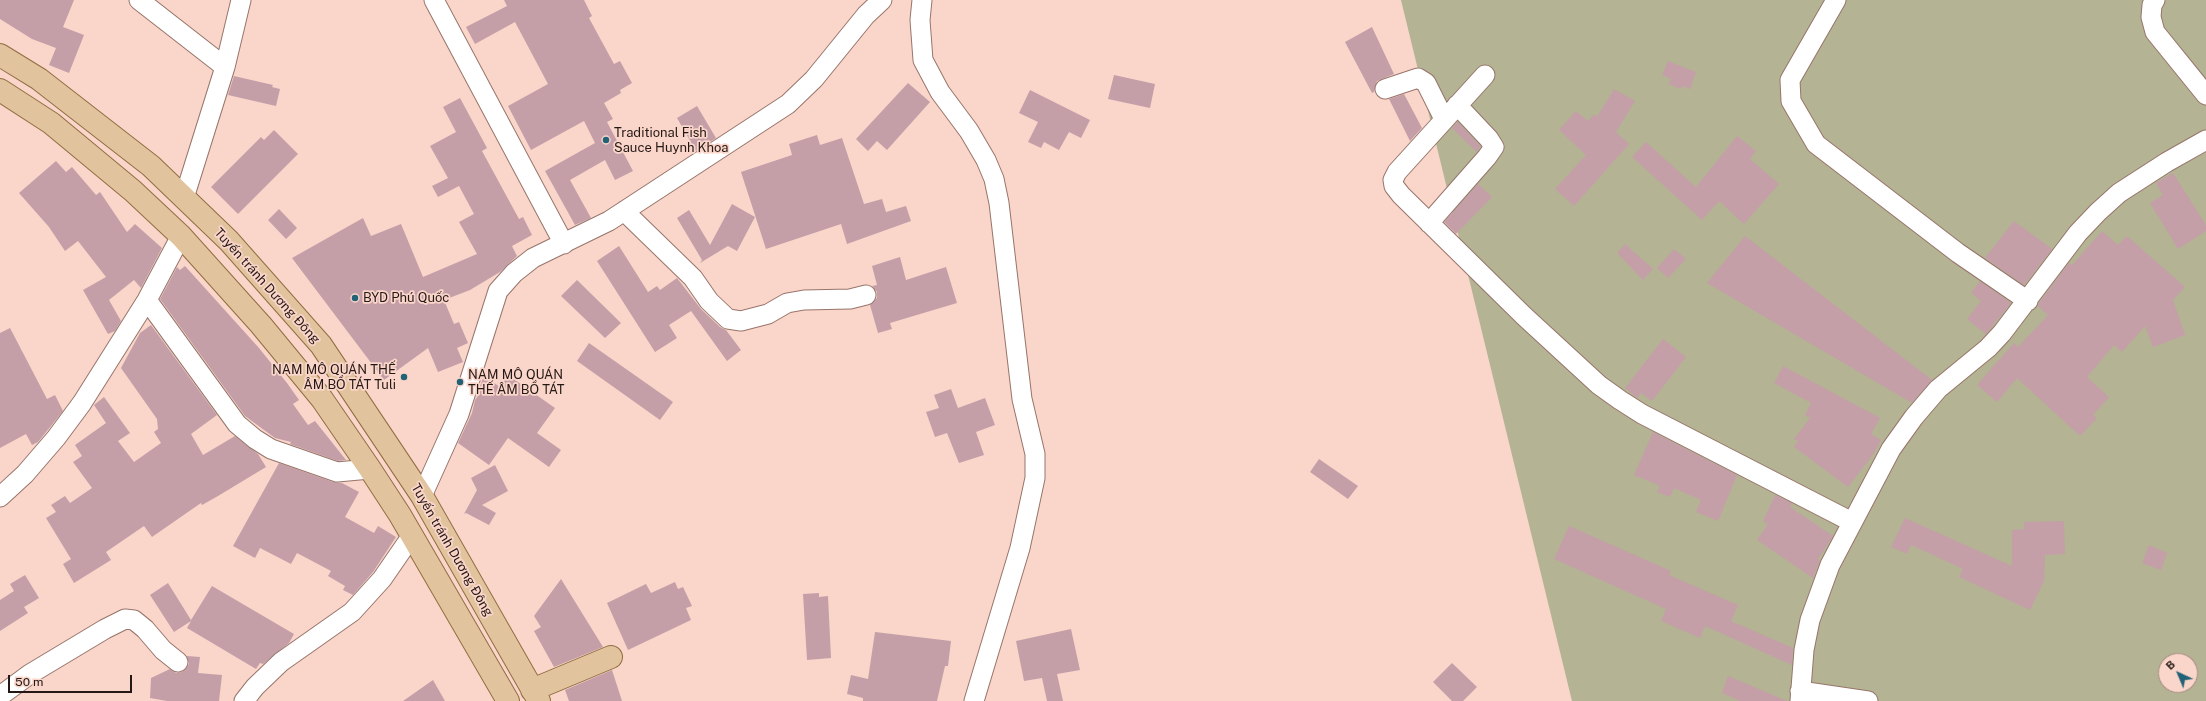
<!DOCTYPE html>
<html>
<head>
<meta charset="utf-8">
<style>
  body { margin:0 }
  #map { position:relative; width:2206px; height:701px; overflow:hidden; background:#fad5ca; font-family:"Public Sans",sans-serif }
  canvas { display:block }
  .north { position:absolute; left:2158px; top:653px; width:40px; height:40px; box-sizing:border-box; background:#fad5ca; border:1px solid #a58981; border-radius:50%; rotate:316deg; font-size:11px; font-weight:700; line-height:16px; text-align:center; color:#251814 }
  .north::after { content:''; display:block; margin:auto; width:14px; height:18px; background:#226277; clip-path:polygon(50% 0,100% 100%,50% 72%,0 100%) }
  .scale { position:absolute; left:8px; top:675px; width:124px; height:18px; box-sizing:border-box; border:2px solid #251814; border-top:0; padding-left:5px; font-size:12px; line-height:14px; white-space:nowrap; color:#251814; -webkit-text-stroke:3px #fad5ca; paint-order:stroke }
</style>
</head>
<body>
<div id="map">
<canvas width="2206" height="701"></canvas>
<div class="north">B</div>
<div class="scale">50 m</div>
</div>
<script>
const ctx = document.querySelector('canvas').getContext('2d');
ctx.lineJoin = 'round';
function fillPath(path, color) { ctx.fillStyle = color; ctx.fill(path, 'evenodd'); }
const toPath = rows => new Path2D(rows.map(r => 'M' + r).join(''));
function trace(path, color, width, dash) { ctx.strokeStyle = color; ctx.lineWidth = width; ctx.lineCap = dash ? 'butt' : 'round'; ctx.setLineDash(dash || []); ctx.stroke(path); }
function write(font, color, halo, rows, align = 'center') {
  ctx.font = font + ' "Public Sans",sans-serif'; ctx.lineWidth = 3.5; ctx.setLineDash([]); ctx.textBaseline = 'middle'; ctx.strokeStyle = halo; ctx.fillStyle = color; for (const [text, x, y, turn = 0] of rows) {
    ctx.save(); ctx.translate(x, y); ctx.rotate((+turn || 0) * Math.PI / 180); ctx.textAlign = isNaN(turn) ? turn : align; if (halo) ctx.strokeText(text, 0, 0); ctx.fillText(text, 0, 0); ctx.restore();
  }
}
fillPath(toPath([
  [1401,0,2206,0,2206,701,1572,701],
  [2166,661,2190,661,2190,685,2166,685]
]), '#b4b393');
fillPath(toPath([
  [0,0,74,0,63,27,84,35,69,73,49,65,56,48,32,39,0,19],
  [504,0,584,0,592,16,589,18,614,64,620,61,632,83,620,90,621,93,604,103,613,119,607,122,633,171,615,180,605,160,570,180,591,218,575,225,545,171,595,143,584,121,531,150,508,106,548,84,515,22,475,44,466,27,507,6],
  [1372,27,1394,74,1377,81,1374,92,1372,93,1345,42],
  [1668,61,1696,72,1690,89,1682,86,1681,89,1668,84,1671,79,1662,75],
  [1114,75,1155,84,1150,108,1108,99],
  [234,76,273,85,272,87,280,89,276,106,228,95],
  [908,83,930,102,887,150,877,141,868,151,856,139],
  [1614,89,1635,101,1616,132,1629,144,1574,206,1555,189,1586,155,1559,130,1576,111,1588,121,1594,114,1597,117],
  [1030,90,1090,120,1081,138,1069,132,1059,150,1044,142,1041,148,1028,142,1038,122,1019,113],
  [1404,94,1422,128,1410,141,1389,99],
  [460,98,487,148,482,151,519,219,523,217,532,235,512,246,517,256,500,272,470,290,444,300,454,324,459,322,468,343,457,348,463,362,438,372,428,348,384,380,292,258,363,218,371,236,401,224,423,277,477,254,459,222,474,214,459,186,438,197,432,186,448,178,430,146,456,132,443,107],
  [697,106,716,138,696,151,677,118],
  [1458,122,1480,146,1477,152,1452,128],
  [274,130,298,154,238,214,211,187,261,137,264,140],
  [817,135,820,145,842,138,864,204,882,199,886,212,906,206,911,221,847,244,841,224,766,249,741,172,792,155,789,144],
  [1737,136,1756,151,1750,159,1779,184,1744,224,1719,201,1702,220,1632,157,1646,142,1696,187],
  [56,161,66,172,72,167,96,195,100,192,127,232,135,224,162,248,141,288,134,280,109,300,121,321,115,331,108,334,83,290,106,277,78,241,65,251,49,227,19,193],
  [2173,173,2206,225,2206,231,2178,249,2150,203,2163,195,2156,183],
  [1478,184,1492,197,1456,234,1444,222],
  [732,204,755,217,737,251,728,246,700,263,702,260,677,218,689,210,710,245],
  [279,209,297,228,286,239,268,220],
  [2014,221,2052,249,2024,285,1985,258],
  [2102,231,2118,245,2127,236,2185,287,2173,300,2185,335,2153,347,2145,326,2122,352,2114,345,2087,377,2109,397,2093,415,2097,418,2080,436,2017,378,1997,402,1977,385,2014,343,2018,347,2048,315,2038,306,2039,303,2069,263,2072,265],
  [1745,236,1932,380,1912,403,1707,283],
  [1625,244,1653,269,1643,280,1617,253],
  [619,246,648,292,657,286,660,290,677,278,701,309,720,327,726,330,741,350,727,361,691,311,669,325,677,338,655,352,597,261],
  [1674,249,1686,259,1668,278,1657,268],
  [900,257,906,280,946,267,957,303,890,323,892,329,878,333,870,305,877,298,877,292,872,286,877,285,872,266],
  [185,266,259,348,287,383,299,400,293,404,308,425,315,421,346,460,338,461,290,444,291,442,275,438,245,416,160,299,177,267,180,270],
  [577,280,621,323,605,338,561,296],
  [1980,281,2011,303,1986,334,1967,319,1981,301,1971,293],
  [151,325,217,415,191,434,203,455,235,436,258,454,266,467,218,496,202,505,201,503,152,537,144,526,106,552,111,560,74,583,63,564,71,559,46,518,56,512,51,505,65,496,70,503,92,488,73,462,82,456,75,445,106,423,94,405,104,397,130,433,118,441,134,462,161,443,154,432,158,429,157,419,121,368,140,333],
  [10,328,47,399,55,395,63,411,38,442,32,445,26,434,0,448,0,333],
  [1663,339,1686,357,1652,401,1641,393,1637,398,1625,388],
  [589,343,673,402,660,420,577,361],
  [1783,366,1880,418,1871,434,1881,440,1874,453,1848,487,1794,447,1798,441,1794,439,1810,418,1805,415,1811,403,1774,383],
  [508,375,555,408,537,433,561,450,549,467,508,438,489,465,458,443,472,413,475,400,480,393,478,391,484,376,500,387],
  [951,389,958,408,985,398,995,425,976,432,984,455,959,463,947,433,935,437,926,412,939,408,934,395],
  [1653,432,1737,475,1718,521,1696,512,1701,500,1674,488,1670,497,1657,492,1660,486,1634,475],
  [1319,459,1358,486,1348,499,1310,472],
  [279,463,333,482,342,483,359,492,345,517,374,533,378,526,396,537,373,572,353,595,343,590,345,586,328,576,331,571,297,553,291,564,260,548,255,558,233,546],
  [495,465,508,491,482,505,496,513,489,525,466,513,464,514,477,490,471,478],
  [1775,495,1792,503,1790,507,1833,536,1818,559,1820,560,1813,578,1757,540,1768,524,1763,521],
  [1905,518,2012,566,2012,530,2024,529,2024,522,2064,521,2065,554,2045,555,2044,581,2030,610,1959,577,1963,569,1911,545,1907,554,1891,547],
  [1569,526,1671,571,1669,575,1738,605,1731,621,1793,648,1792,665,1705,626,1700,638,1661,621,1666,609,1554,559],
  [2149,545,2167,553,2161,570,2142,563],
  [25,575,39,598,24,607,28,613,0,631,0,600,14,591,10,584],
  [561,579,603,647,554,667,534,631,541,627,534,616],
  [675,582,678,589,683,587,692,606,686,608,691,620,628,650,607,603,646,584,651,593],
  [168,583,191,620,212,586,294,634,289,643,263,664,260,663,256,669,187,628,191,621,174,632,150,595],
  [819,593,819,597,828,596,831,658,807,660,803,594],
  [1071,629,1080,670,1057,674,1063,701,1047,701,1042,678,1024,681,1016,641],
  [875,632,951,641,948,666,945,666,937,701,863,701,863,698,847,694,851,675,868,679],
  [187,656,200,657,198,673,222,675,219,701,167,701,150,698,151,678,170,669,176,673,182,672,189,664],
  [1452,663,1477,687,1463,701,1452,701,1433,682],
  [612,670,622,701,569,701,565,690],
  [1728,676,1787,701,1740,701,1722,693],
  [433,680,445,701,403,701]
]), '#c49fa8');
const minor = toPath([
  [139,0,225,67],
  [434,0,564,244],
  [922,0,920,20,923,60,940,92,969,131,986,160,994,179,999,203,1022,399,1035,454,1035,478,1020,548,974,701],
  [1836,0,1790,80,1791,101,1816,144,1958,253,2028,301],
  [2155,0,2152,5,2151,17,2155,32,2206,95],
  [1485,75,1397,172,1393,180,1394,186,1401,195,1524,316,1599,385,1620,400,1642,414,1852,522],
  [1385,89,1418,78,1426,83,1444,119],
  [184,198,225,67,241,0],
  [624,211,693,278,709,301,728,319,741,321,768,314,787,303,804,300,850,299,866,295],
  [1429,223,1487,157,1494,147,1489,139,1457,105],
  [147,300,237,424,255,439,271,449,337,472,370,469],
  [422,496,459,414,498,291,514,273,533,258,609,221,788,104,814,79,866,15,882,0],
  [0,497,25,474,56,438,82,403,147,300,181,236],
  [1800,691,1868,701],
  [0,696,30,674,105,629,125,619,134,620,145,629,163,650,178,662],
  [244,701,255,687,281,662,352,612,382,579,411,537],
  [1800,701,1804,650,1810,620,1830,565,1891,449,1914,417,1938,389,1988,348,2002,333,2078,233,2098,212,2119,193,2167,162,2206,140]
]);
const major = toPath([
  [0,55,39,79,151,166,229,241,321,345,422,496,539,701],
  [0,90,51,123,133,191,181,236,261,325,322,399,370,469,400,515,508,701],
  [532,690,611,657]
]);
trace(minor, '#97756b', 21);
trace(major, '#926d42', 24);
trace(minor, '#fff', 19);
trace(major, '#e1c39d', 22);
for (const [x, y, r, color] of [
  [606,140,4,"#226277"],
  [355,298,4,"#226277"],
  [404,377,4,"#226277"],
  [460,382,4,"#226277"]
]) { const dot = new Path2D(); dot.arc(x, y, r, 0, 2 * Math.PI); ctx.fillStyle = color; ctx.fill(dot); trace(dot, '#fad5ca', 1.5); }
write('13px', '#251814', '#fad5ca', [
  ["Traditional Fish",614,133],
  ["Sauce Huynh Khoa",614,148],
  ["BYD Phú Quốc",363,298],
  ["NAM MÔ QUÁN THẾ",396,370,"right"],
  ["ÂM BỒ TÁT Tuli",396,385,"right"],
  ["NAM MÔ QUÁN",468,375],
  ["THẾ ÂM BỒ TÁT",468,390]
], 'left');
write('13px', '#251814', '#fad5ca', [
  ["Tuyến tránh Dương Đông",267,286,48],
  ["Tuyến tránh Dương Đông",452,550,60]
]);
</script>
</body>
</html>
